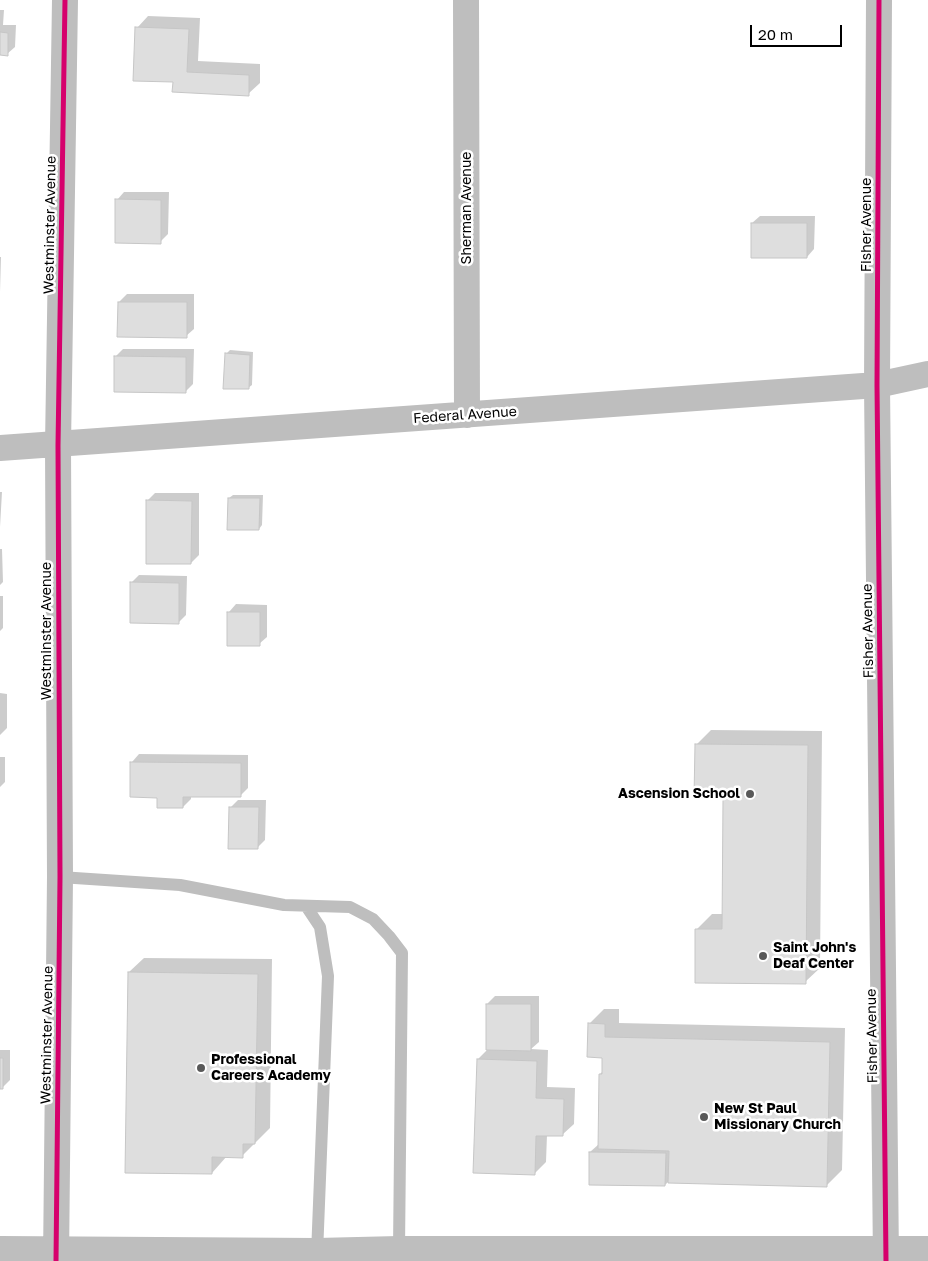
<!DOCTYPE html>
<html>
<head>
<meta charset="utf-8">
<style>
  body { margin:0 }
  #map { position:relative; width:928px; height:1261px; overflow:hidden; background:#fff; font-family:"Golos Text",sans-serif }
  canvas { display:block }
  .scale { position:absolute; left:750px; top:25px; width:92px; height:22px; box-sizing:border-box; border:2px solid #000; border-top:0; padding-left:6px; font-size:15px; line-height:18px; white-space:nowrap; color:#000; -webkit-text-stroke:4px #fff; paint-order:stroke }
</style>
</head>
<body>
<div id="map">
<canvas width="928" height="1261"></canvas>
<div class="scale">20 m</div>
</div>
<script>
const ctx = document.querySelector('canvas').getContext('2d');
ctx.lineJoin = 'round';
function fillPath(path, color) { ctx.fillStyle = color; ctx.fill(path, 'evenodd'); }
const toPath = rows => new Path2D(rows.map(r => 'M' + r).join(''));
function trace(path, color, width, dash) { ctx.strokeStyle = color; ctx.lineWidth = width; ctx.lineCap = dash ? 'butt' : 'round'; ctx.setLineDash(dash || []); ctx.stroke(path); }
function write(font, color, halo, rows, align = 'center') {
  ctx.font = font + ' "Golos Text",sans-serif'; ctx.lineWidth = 5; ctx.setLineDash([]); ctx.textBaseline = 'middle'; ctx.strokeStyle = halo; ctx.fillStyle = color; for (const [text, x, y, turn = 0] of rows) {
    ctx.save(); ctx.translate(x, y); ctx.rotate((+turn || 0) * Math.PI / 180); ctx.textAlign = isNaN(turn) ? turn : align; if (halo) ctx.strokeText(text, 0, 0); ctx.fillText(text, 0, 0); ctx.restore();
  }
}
fillPath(toPath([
  [0,10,4,10,3,25,16,25,15,47,7,54,0,54],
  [148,16,200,18,198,61,260,64,260,83,248,94,174,81,137,28],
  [124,192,169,192,168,234,160,242,117,200],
  [760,216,815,216,814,249,807,257,752,223],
  [0,257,1,257,0,292],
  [127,294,194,294,194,329,186,336,119,302],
  [123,349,194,349,193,384,186,391,115,357],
  [230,350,253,352,252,385,248,388,226,354],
  [0,492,2,492,0,527],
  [155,493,199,493,199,555,191,563,147,501],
  [233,495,263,495,262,525,259,529,229,498],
  [0,549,2,549,3,582,0,585],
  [139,575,187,576,186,615,178,623,131,583],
  [0,596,3,596,3,628,0,631],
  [236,604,267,605,267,637,259,644,229,612],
  [0,693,7,694,7,728,0,735],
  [711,730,822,731,820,968,805,982,697,929,712,914,723,914,724,797,696,745],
  [139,754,248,755,248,788,240,796,191,795,191,799,183,807,158,796,132,762],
  [0,757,5,757,5,782,0,787],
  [238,800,266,800,265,840,257,848,230,808],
  [144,958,272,959,270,1128,242,1156,227,1156,212,1173,129,972],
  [495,996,539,996,539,1042,531,1049,548,1050,547,1087,575,1088,574,1124,562,1135,547,1135,546,1162,534,1174,478,1059,487,1050,487,1004],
  [604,1009,619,1009,619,1023,845,1028,842,1170,827,1185,668,1182,665,1185,590,1152,599,1144,600,1074,603,1071,604,1056,589,1024],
  [0,1050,10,1050,10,1080,2,1088,0,1088]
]), '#0003');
const building = toPath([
  [135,27,189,29,187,72,249,75,249,96,172,92,173,82,133,81,135,27],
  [0,32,8,33,8,56,0,55,0,32],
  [115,199,161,200,161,244,115,243,115,199],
  [751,223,807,223,807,258,751,258,751,223],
  [118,302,187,302,187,338,117,337,118,302],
  [225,353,250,355,249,389,223,389,225,353],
  [114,356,186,357,186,393,114,392,114,356],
  [228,498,260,498,259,530,227,530,228,498],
  [146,500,192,501,191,564,146,564,146,500],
  [130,582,179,583,179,624,130,623,130,582],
  [227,612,260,612,260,646,227,646,227,612],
  [695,744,808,745,806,984,695,983,695,929,722,929,723,799,694,798,695,744],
  [130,762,241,763,241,797,183,797,183,808,157,808,157,798,130,797,130,762],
  [229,807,259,807,258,849,228,849,229,807],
  [128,972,258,974,255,1144,243,1144,243,1158,212,1157,212,1174,125,1173,128,972],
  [486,1004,531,1004,531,1051,486,1050,486,1004],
  [588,1023,605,1024,605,1037,830,1042,827,1187,668,1183,669,1151,598,1149,599,1074,602,1074,602,1058,587,1057,588,1023],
  [0,1058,3,1058,3,1089,0,1089,0,1058],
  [477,1059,537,1061,536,1098,564,1099,563,1136,536,1136,535,1175,473,1173,477,1059],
  [589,1152,666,1153,665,1186,589,1185,589,1152]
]);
fillPath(building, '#dedede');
trace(building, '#c6c6c6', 1);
trace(toPath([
  [60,877,180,885,284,905,350,907,373,919,389,936,402,953,399,1249],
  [306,906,320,927,328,976,317,1254]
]), '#bebebe', 12);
trace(toPath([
  [466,0,467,415],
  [879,0,877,385,886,1261],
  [0,448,877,385,928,374],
  [0,1249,317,1251,399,1249,928,1249],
  [56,1261,60,877,58,445,65,0]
]), '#bebebe', 26);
trace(toPath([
  [879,0,877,385,886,1261],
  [56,1261,60,877,58,445,65,0]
]), '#d6006c', 5);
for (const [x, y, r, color] of [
  [750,794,5,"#595959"],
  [763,956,5,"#595959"],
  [201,1068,5,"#595959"],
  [704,1117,5,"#595959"]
]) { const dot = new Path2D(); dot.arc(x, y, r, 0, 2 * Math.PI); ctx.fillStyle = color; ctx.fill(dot); trace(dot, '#fff', 2); }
write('14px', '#000', '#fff', [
  ["Sherman Avenue",467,208,-90],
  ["Westminster Avenue",50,225,-89],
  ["Fisher Avenue",867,225,-90],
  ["Federal Avenue",465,415,-4],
  ["Westminster Avenue",47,631,-90],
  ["Fisher Avenue",868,631,-91],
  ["Westminster Avenue",47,1035,-89],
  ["Fisher Avenue",872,1036,-91]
]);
write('bold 14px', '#000', '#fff', [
  ["Ascension School",740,794,"right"],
  ["Saint John's",773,948],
  ["Deaf Center",773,964],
  ["Professional",211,1060],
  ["Careers Academy",211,1076],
  ["New St Paul",714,1109],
  ["Missionary Church",714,1125]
], 'left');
</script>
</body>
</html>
